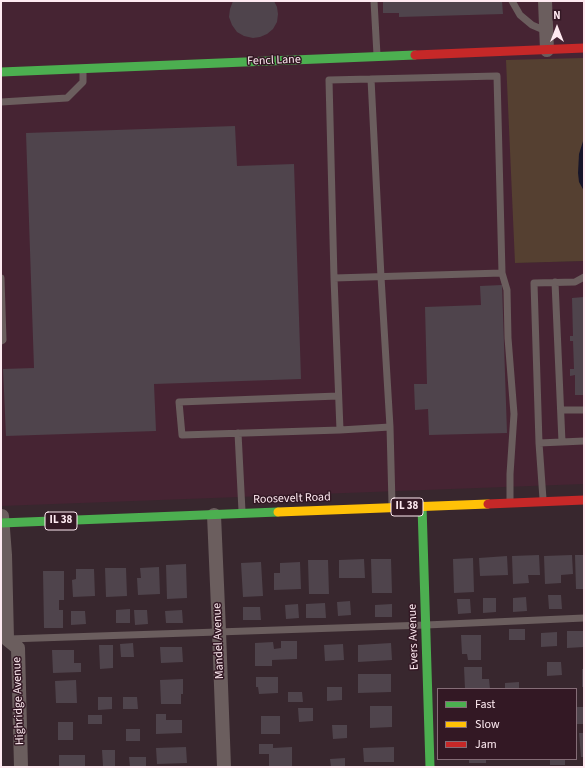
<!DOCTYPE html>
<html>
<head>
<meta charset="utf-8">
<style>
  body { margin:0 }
  #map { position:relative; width:585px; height:768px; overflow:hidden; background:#38272e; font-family:"Source Sans 3",sans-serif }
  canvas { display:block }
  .frame { position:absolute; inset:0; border:2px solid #feeaf1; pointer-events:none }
  .legend { position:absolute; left:437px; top:688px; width:140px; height:72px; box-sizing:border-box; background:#331824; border:1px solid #846c76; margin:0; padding:5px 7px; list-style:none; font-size:12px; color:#feeaf1 }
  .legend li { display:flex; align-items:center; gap:8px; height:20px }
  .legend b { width:20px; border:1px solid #846c76 }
  .north { position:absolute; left:537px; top:8px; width:40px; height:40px; -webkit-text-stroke:3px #331824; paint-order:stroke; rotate:0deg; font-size:11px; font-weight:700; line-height:16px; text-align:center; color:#feeaf1 }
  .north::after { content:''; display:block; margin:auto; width:14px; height:18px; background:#feeaf1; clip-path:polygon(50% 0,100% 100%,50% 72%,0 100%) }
</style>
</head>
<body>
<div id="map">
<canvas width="585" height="768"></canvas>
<div class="frame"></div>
<ul class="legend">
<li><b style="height:5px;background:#4caf50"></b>Fast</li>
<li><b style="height:5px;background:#ffc107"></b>Slow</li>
<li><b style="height:5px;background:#c62828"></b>Jam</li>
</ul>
<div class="north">N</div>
</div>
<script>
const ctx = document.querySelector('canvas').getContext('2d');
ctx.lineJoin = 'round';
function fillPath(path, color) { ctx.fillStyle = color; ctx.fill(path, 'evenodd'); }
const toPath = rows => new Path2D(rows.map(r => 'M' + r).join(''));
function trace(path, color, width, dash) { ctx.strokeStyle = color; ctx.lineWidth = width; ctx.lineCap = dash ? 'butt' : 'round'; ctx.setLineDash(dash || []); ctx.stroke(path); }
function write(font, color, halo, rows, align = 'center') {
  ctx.font = font + ' "Source Sans 3",sans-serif'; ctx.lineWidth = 3; ctx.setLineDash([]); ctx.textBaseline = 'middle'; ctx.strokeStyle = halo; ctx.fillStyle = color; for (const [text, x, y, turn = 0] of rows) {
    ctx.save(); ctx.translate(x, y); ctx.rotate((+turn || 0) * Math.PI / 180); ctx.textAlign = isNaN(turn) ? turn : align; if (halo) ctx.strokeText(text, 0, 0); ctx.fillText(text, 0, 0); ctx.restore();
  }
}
fillPath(toPath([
  [1,1,584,1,584,58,515,263,584,261,584,484,1,506]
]), '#462433');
fillPath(toPath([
  [584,58,584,261,515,263,506,60]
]), '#554031');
fillPath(toPath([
  [584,138,584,191,579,182,578,173,579,154]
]), '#171529');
fillPath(toPath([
  [233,1,274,1,277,7,278,14,277,22,273,29,267,34,260,37,253,38,244,36,237,32,232,25,229,17,230,9],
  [383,1,502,1,503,14,399,17,399,13,383,13],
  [235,126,237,166,294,164,301,379,154,384,156,431,6,436,3,369,34,368,26,133],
  [502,285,507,433,429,435,428,409,415,410,414,384,427,384,425,307,481,305,480,286],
  [584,297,584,395,575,395,575,375,570,376,570,369,574,369,573,341,570,341,570,336,573,336,572,298],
  [539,555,540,575,528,575,529,583,513,584,512,556],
  [572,555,573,574,561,575,561,583,545,584,544,556],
  [575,555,584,555,584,589,576,589],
  [507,556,508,575,480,576,479,558],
  [473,558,474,592,454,593,453,559],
  [364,559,365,578,339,578,339,560],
  [371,559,391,559,392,593,372,593],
  [308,560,328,560,329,594,309,594],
  [261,562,263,596,243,597,241,563],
  [300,562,301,589,274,590,274,573,280,573,280,563],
  [186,564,187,598,167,599,166,565],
  [159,567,160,594,138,595,137,578,141,578,140,568],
  [105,568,126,568,127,596,106,597],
  [76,569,94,569,95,596,73,597,72,580,76,579],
  [43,571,64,571,64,600,59,600,59,610,63,610,63,628,44,628],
  [548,595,561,595,562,609,549,609],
  [526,597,527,611,513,612,513,598],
  [483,598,496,598,496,612,483,613],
  [457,599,470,599,471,613,458,614],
  [350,601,351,615,338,616,337,602],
  [325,603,326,618,306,618,306,604],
  [298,604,299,618,286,619,285,605],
  [392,604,392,617,375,617,375,605],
  [243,607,260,607,261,620,243,620],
  [130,609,130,623,116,623,116,610],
  [134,610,147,610,148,624,135,625],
  [182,610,183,623,166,623,165,611],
  [71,611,85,611,86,624,71,625],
  [509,629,525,629,525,640,509,640],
  [567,631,584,631,584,647,567,648],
  [557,632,557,646,541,647,541,633],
  [461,635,481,635,481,660,468,660,467,654,462,654],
  [281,641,297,641,297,659,272,660,272,666,255,666,255,643,273,642,274,649,281,648],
  [133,643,134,657,121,657,120,644],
  [391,643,392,660,358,662,358,645],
  [343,644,344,660,325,661,324,645],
  [99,645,113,645,113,668,100,669],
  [160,647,182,647,183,662,161,663],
  [52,650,74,650,74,663,81,663,81,672,53,673],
  [547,662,561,662,562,675,547,676],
  [464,667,482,667,482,679,489,679,490,689,465,689],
  [582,669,584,669,584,687,582,687],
  [358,674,391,674,391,692,358,693],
  [256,677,278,677,278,693,259,694,258,687,256,687],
  [183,679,183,694,181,694,181,704,161,704,160,680],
  [76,680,77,703,56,703,55,681],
  [519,682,519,689,505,689,505,683],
  [327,687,342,687,342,700,327,701],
  [288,692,302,692,303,702,288,702],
  [98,697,112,697,112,709,98,710],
  [123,697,137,697,138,709,123,709],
  [370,706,392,706,392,727,370,728],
  [576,707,584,707,584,724,576,724],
  [298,708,313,708,313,721,299,722],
  [156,714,166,714,166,720,182,720,182,733,156,734],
  [88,715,102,715,102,724,88,724],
  [261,716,280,716,280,734,261,734],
  [58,722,73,722,73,740,58,740],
  [332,725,347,725,347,738,333,739],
  [126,729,140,729,140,741,126,741],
  [579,733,584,733,584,757,581,757],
  [259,744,273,744,273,748,292,747,292,767,269,767,269,754,259,754],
  [186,747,187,763,157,764,156,748],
  [394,747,394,762,364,762,363,748],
  [102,750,115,750,115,766,103,766],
  [59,755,85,755,85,767,59,767],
  [129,757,146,757,146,767,130,767],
  [345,758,345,767,331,767,330,759],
  [469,759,486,759,486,763,469,763],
  [550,759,565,759,565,765,550,765]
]), '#4f444c');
trace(toPath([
  [374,1,377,55],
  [512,1,520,15,532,25,546,31],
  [371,79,381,277,390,427,392,504],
  [1,102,67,98,83,82,83,71],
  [502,273,507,290,508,338,514,414,510,474,510,500],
  [1,278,3,340,1,341],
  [334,278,502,273,497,76,329,80,334,278,340,430,390,427],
  [555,282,562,442],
  [338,396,179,402,182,435,340,430],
  [561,410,584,410],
  [238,433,242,511],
  [539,443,534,283,575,282,584,277],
  [543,499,539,443,584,441],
  [9,639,426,625,584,618]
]), '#6b5e5e', 7);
trace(toPath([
  [545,1,547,50],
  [214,515,219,631,224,767],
  [2,516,5,555,7,639,18,648,21,767]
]), '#6b5e5e', 14);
trace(toPath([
  [1,72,415,55],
  [422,506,430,767],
  [1,523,278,512]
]), '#4caf50', 9);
trace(toPath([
  [278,512,488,504]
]), '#ffc107', 9);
trace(toPath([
  [415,55,584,48],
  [488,504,584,500]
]), '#c62828', 9);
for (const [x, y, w] of [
  [407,507,32],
  [61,521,32]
]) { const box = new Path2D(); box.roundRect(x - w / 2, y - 9, w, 18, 3); ctx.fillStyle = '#331824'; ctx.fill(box); trace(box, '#feeaf1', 1); }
write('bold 11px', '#feeaf1', null, [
  ["IL 38",407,507],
  ["IL 38",61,521]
]);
write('12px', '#feeaf1', '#331824', [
  ["Fencl Lane",274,61,-2],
  ["Roosevelt Road",292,499,-2],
  ["Evers Avenue",414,637,-92],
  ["Mandel Avenue",219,641,-92],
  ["Highridge Avenue",19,701,-92]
]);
</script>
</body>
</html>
